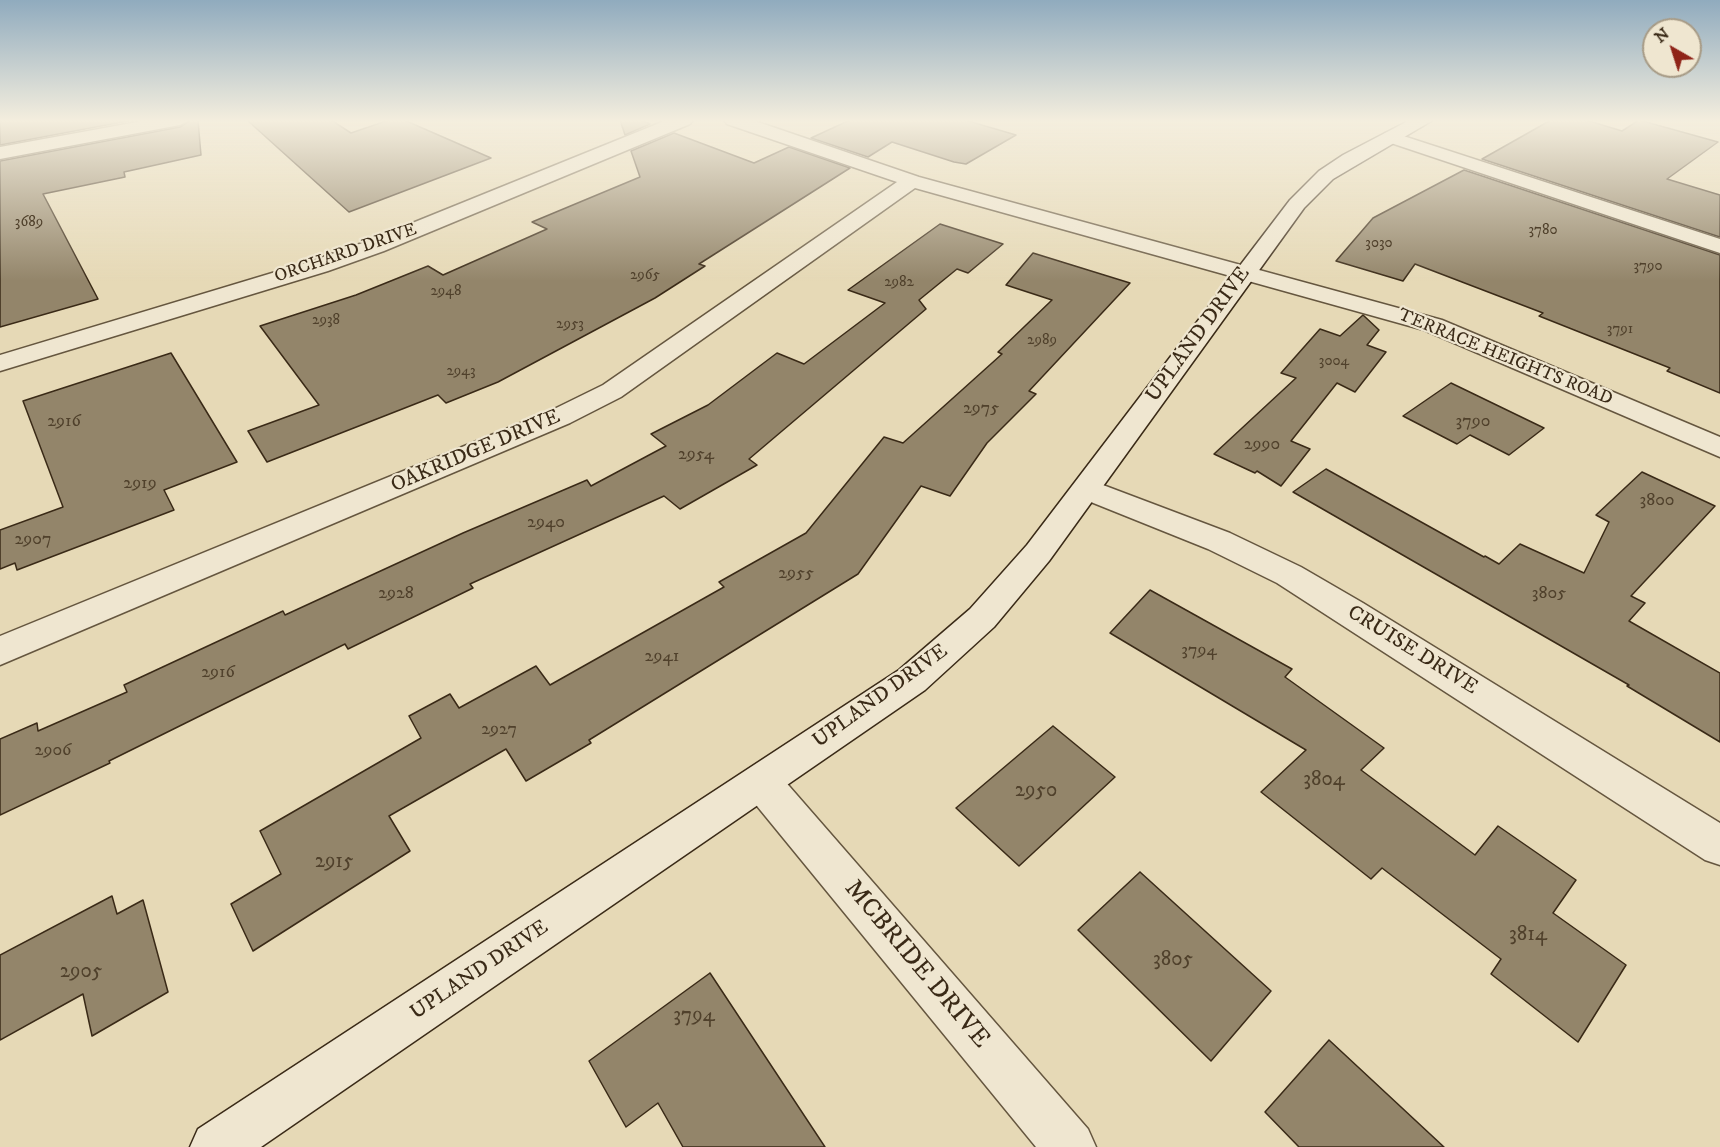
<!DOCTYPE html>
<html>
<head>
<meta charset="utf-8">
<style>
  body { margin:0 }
  #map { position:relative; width:1720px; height:1147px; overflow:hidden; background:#e6d9b6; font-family:"IM FELL DW Pica",serif }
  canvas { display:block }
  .north { position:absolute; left:1642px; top:18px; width:60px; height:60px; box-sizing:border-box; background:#efe6d0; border:2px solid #a79b86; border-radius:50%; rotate:321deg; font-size:16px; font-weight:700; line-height:24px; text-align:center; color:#3a2a17 }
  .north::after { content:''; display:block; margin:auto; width:21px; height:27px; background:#8f2418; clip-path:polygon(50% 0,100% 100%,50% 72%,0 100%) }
</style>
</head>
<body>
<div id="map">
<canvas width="1720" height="1147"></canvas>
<div class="north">N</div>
</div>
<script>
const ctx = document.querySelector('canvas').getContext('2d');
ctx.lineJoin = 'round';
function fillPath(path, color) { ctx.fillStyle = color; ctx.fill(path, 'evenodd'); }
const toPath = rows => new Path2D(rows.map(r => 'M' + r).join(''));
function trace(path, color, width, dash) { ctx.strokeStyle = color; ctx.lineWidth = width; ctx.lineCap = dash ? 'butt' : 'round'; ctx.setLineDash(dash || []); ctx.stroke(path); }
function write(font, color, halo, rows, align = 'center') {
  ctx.font = font + ' "IM FELL DW Pica",serif'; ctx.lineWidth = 4.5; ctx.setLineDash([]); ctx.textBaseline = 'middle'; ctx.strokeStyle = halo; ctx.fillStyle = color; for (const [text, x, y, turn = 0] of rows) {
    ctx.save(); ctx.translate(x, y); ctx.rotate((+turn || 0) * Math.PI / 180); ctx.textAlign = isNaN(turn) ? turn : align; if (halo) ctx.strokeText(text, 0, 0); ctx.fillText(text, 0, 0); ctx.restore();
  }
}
const building = toPath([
  [0,120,133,120,0,145,0,120],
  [191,120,198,120,201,155,124,172,125,177,43,194,98,299,0,327,0,161,180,127,191,120],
  [247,120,331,120,351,133,389,120,404,120,491,158,349,212,247,120],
  [620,120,640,120,650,124,625,135,620,120],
  [850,120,965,120,1016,135,966,164,954,162,892,142,868,157,811,138,850,120],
  [1551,120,1586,120,1622,131,1639,120,1718,142,1667,179,1720,195,1720,237,1482,159,1551,120],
  [674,133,754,163,789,147,850,168,699,264,705,266,655,298,498,382,446,403,438,395,267,462,248,431,319,405,260,326,356,295,428,266,443,275,547,229,532,222,640,177,631,151,674,133],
  [1464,170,1720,255,1720,393,1667,371,1670,368,1539,316,1543,313,1415,264,1403,281,1336,261,1373,218,1464,170],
  [940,224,1003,244,968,273,957,269,919,300,926,309,749,459,757,465,680,509,664,496,470,584,473,588,348,649,345,644,109,761,110,763,0,815,0,739,37,723,38,731,127,692,124,685,283,611,285,615,463,533,587,480,591,486,666,446,651,434,708,405,777,353,804,364,885,303,848,290,940,224],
  [1033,253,1130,283,1029,391,1036,394,987,443,950,496,921,486,858,574,589,740,591,743,526,781,506,749,389,816,410,851,253,951,231,904,281,874,260,831,421,738,409,716,450,694,459,708,536,666,550,685,724,587,719,582,806,533,884,437,903,443,1002,354,998,352,1052,300,1006,285,1033,253],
  [1363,315,1379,330,1367,345,1386,352,1355,392,1337,383,1291,441,1310,449,1281,486,1257,471,1255,473,1214,454,1296,378,1281,373,1320,329,1340,336,1363,315],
  [171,353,237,462,164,490,174,510,17,570,15,563,0,569,0,530,63,507,23,401,171,353],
  [1451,383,1544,428,1509,455,1470,435,1457,444,1403,416,1451,383],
  [1326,469,1484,557,1485,556,1499,564,1520,544,1584,573,1609,522,1596,515,1642,472,1715,506,1631,596,1645,603,1629,621,1720,673,1720,742,1627,686,1629,685,1293,492,1326,469],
  [1150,590,1292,669,1285,677,1384,748,1361,770,1475,855,1498,826,1576,880,1553,913,1626,965,1578,1042,1491,974,1501,959,1382,868,1371,879,1261,792,1306,750,1110,633,1150,590],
  [1053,726,1115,777,1019,866,956,808,1053,726],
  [1140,872,1271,991,1211,1061,1078,930,1140,872],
  [112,896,117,914,143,900,168,992,92,1036,83,994,0,1040,0,955,112,896],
  [710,973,825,1147,683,1147,658,1103,626,1127,589,1061,710,973],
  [1329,1040,1444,1147,1299,1147,1265,1112,1329,1040]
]);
fillPath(building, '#93856a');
trace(building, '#3a2a17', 1.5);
const street = toPath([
  [148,120,189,120,180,125,0,159,0,147,148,120],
  [667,120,693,120,690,124,384,251,328,271,0,371,0,355,312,261,368,241,667,120],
  [724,120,752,120,919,177,1442,320,1720,437,1720,457,1424,330,915,188,621,397,570,423,0,665,0,636,550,411,603,385,897,182,727,124,724,120],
  [1391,132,1720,239,1720,253,1385,141,1382,137,1385,133,1391,132],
  [1087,479,1230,533,1301,567,1363,603,1720,823,1720,865,1705,860,1277,583,1208,549,1076,496,1072,489,1076,482,1087,479],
  [762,766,776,771,1088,1129,1096,1147,1036,1147,748,795,742,783,748,771,762,766]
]);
const secondary = toPath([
  [1410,120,1433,120,1333,179,1304,208,1049,561,994,627,925,690,261,1147,190,1147,198,1129,899,670,970,609,1027,545,1290,200,1319,171,1343,155,1410,120]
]);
trace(street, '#65563f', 3);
trace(secondary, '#3a2a17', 3);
fillPath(street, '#efe6d0');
fillPath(secondary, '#efe6d0');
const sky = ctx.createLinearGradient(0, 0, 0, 281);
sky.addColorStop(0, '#90abbe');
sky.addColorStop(0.43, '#f4eede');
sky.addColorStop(1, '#f4eede00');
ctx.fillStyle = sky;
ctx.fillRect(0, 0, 1720, 281);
write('15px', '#50412c', null, [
  ["3689",29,223],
  ["3780",1543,231],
  ["3030",1379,244],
  ["3790",1648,267],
  ["2965",645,276],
  ["2982",899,283],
  ["2948",446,292],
  ["2938",326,321],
  ["2953",570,325],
  ["3791",1620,330],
  ["2989",1042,341],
  ["3004",1334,362],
  ["2943",461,372]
]);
write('18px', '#3a2a17', '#efe6d0', [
  ["ORCHARD DRIVE",346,254,-19],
  ["TERRACE HEIGHTS ROAD",1505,358,22]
]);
write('18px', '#50412c', null, [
  ["2975",981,409],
  ["2916",64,422],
  ["3790",1473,422],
  ["2990",1262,445],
  ["2954",696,455],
  ["2919",140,484],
  ["3800",1657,501],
  ["2940",546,523],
  ["2907",33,540],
  ["2955",796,574],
  ["2928",396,594],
  ["3805",1549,594],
  ["3794",1199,651],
  ["2941",662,657],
  ["2916",218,673],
  ["2927",499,730],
  ["2906",53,751]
]);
write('21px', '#3a2a17', '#efe6d0', [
  ["UPLAND DRIVE",1199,335,-54],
  ["OAKRIDGE DRIVE",476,452,-23],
  ["CRUISE DRIVE",1412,651,32],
  ["UPLAND DRIVE",881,697,-36],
  ["UPLAND DRIVE",480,971,-34]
]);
write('21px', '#50412c', null, [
  ["3804",1324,781],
  ["2950",1036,792],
  ["2915",334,863],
  ["3814",1528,936],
  ["3805",1173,961],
  ["2905",81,973],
  ["3794",694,1017]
]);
write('26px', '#3a2a17', '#efe6d0', [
  ["MCBRIDE DRIVE",916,965,50]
]);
</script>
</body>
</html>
